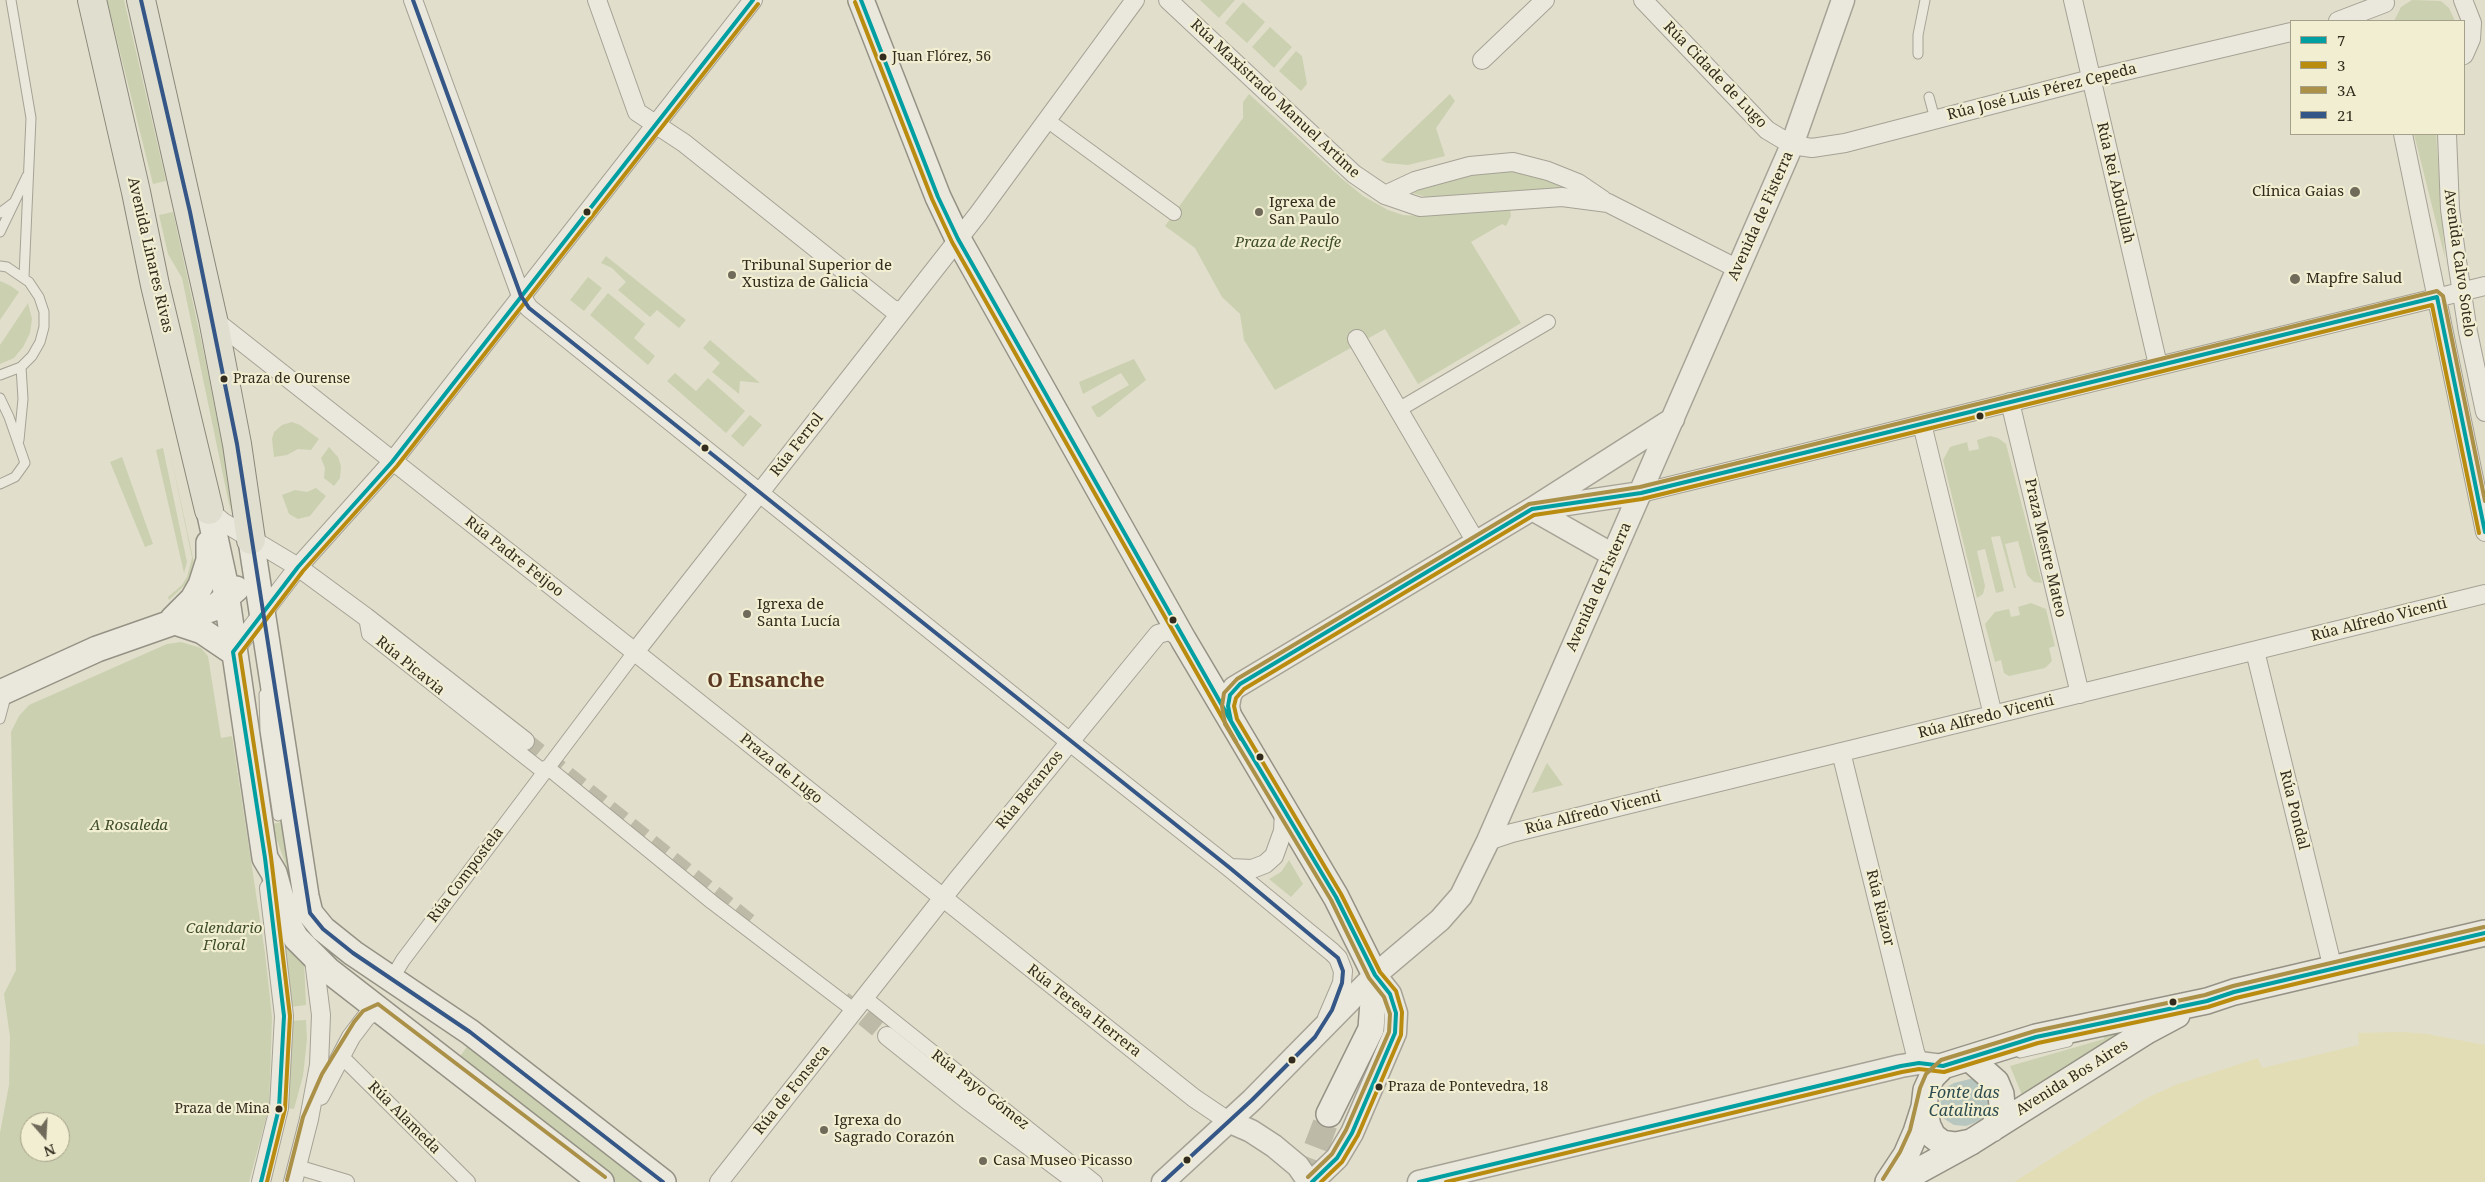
<!DOCTYPE html>
<html>
<head>
<meta charset="utf-8">
<style>
  body { margin:0 }
  #map { position:relative; width:2485px; height:1182px; overflow:hidden; background:#e1decb; font-family:"Noto Serif",serif }
  canvas { display:block }
  .legend { position:absolute; left:2290px; top:20px; width:175px; height:115px; box-sizing:border-box; background:#f1eed2; border:1px solid #a5a08a; margin:0; padding:6px 9px; list-style:none; font-size:15px; color:#332c1e }
  .legend li { display:flex; align-items:center; gap:10px; height:25px }
  .legend b { width:25px; border:1px solid #a5a08a }
  .north { position:absolute; left:20px; top:1112px; width:50px; height:50px; box-sizing:border-box; background:#f1eed2; border:1px solid #a5a08a; border-radius:50%; rotate:161deg; font-size:14px; font-weight:700; line-height:20px; text-align:center; color:#332c1e }
  .north::after { content:''; display:block; margin:auto; width:18px; height:22px; background:#706a5b; clip-path:polygon(50% 0,100% 100%,50% 72%,0 100%) }
</style>
</head>
<body>
<div id="map">
<canvas width="2485" height="1182"></canvas>
<ul class="legend">
<li><b style="height:6px;background:#019fa2"></b>7</li>
<li><b style="height:6px;background:#b98c10"></b>3</li>
<li><b style="height:6px;background:#ab9047"></b>3A</li>
<li><b style="height:6px;background:#355787"></b>21</li>
</ul>
<div class="north">N</div>
</div>
<script>
const ctx = document.querySelector('canvas').getContext('2d');
ctx.lineJoin = 'round';
function fillPath(path, color) { ctx.fillStyle = color; ctx.fill(path, 'evenodd'); }
const toPath = rows => new Path2D(rows.map(r => 'M' + r).join(''));
function trace(path, color, width, dash) { ctx.strokeStyle = color; ctx.lineWidth = width; ctx.lineCap = dash ? 'butt' : 'round'; ctx.setLineDash(dash || []); ctx.stroke(path); }
function write(font, color, halo, rows, align = 'center') {
  ctx.font = font + ' "Noto Serif",serif'; ctx.lineWidth = 4.5; ctx.setLineDash([]); ctx.textBaseline = 'middle'; ctx.strokeStyle = halo; ctx.fillStyle = color; for (const [text, x, y, turn = 0] of rows) {
    ctx.save(); ctx.translate(x, y); ctx.rotate((+turn || 0) * Math.PI / 180); ctx.textAlign = isNaN(turn) ? turn : align; if (halo) ctx.strokeText(text, 0, 0); ctx.fillText(text, 0, 0); ctx.restore();
  }
}
fillPath(toPath([
  [107,0,124,0,166,181,153,184],
  [1200,0,1235,0,1219,18],
  [2412,0,2441,1,2449,8,2455,21,2394,21,2401,7],
  [1243,2,1265,22,1247,43,1225,23],
  [1270,27,1292,47,1274,68,1252,47],
  [1296,51,1302,56,1307,84,1301,91,1279,71],
  [1249,94,1341,178,1363,196,1388,210,1403,215,1419,216,1510,208,1511,216,1506,226,1502,224,1471,242,1521,323,1418,384,1385,329,1275,390,1244,340,1240,314,1222,297,1195,248,1165,226,1243,118,1243,102],
  [1450,94,1455,101,1436,128,1445,156,1408,165,1387,163,1381,160],
  [2414,134,2436,134,2445,258],
  [1498,171,1536,172,1591,197,1561,188,1426,197,1409,192,1457,177],
  [173,212,205,358,234,503,233,516,229,504,182,278,168,254,159,215],
  [606,256,686,320,679,328,657,310,650,317,618,290,626,282,612,268,601,263],
  [588,277,602,288,584,311,570,300],
  [0,281,11,286,19,292,0,320],
  [608,293,645,324,634,338,655,356,648,365,590,315],
  [28,303,32,319,30,333,23,347,14,358,0,364,0,345],
  [710,340,760,383,740,381,739,394,712,372,720,363,703,348],
  [1134,359,1146,380,1100,417,1097,417,1091,407,1129,385,1121,373,1083,394,1079,382],
  [675,373,696,391,708,378,745,411,726,433,667,381],
  [750,415,762,425,743,447,731,436],
  [292,422,300,425,319,439,311,450,298,449,287,455,274,457,272,439,274,432,282,425],
  [1990,436,1998,438,2006,444,2042,583,2034,582,2027,575,2018,541,2005,544,2016,588,2014,588,2000,536,1991,537,2004,591,1996,593,1985,549,1977,551,1985,586,1983,594,1977,598,1943,460,1950,447,1967,442,1969,451,1979,449,1977,440],
  [329,447,338,457,341,466,340,478,334,486,324,478,325,468,321,458],
  [163,448,187,562,184,573,156,450],
  [170,451,194,563,187,583,169,600,168,597,182,585,187,577,192,558],
  [122,457,153,544,145,547,110,462],
  [316,488,326,496,310,516,298,519,289,514,282,495,295,490,307,492],
  [2031,603,2046,609,2055,646,2049,648,2052,661,2045,668,2009,676,2004,673,2001,660,1995,662,1985,624,1995,612,2009,609,2011,617,2020,615,2018,607],
  [181,642,201,648,208,656,221,738,232,736,265,953,272,1017,269,1107,249,1182,0,1182,0,1133,9,1085,10,1037,4,994,16,970,11,732,19,716,29,705,167,644],
  [30,1122,60,1122,60,1152,30,1152],
  [1547,763,1563,785,1532,793],
  [284,822,300,921,294,912,286,865,271,824],
  [1289,860,1303,884,1291,897,1269,879,1281,872],
  [283,939,304,962,306,1005,290,1007],
  [306,1020,307,1039,303,1076,294,1109,287,1108,289,1021],
  [2101,1029,2126,1031,2022,1095,2010,1066,2104,1039],
  [469,1044,651,1182,616,1182,458,1059]
]), '#cbd1b0');
fillPath(toPath([
  [2403,1032,2427,1034,2485,1045,2485,1182,2014,1182,2147,1098,2175,1085,2258,1058,2262,1068,2359,1045,2358,1033]
]), '#e2ddb5');
fillPath(toPath([
  [1974,1078,1986,1085,1991,1097,1990,1108,1982,1119,1974,1123,1966,1126,1954,1125,1943,1118,1940,1097,1945,1088,1954,1083]
]), '#b7c6be');
trace(toPath([
  [525,741,752,925],
  [843,1000,887,1036]
]), '#bebaa8', 18, [18, 9]);
trace(toPath([
  [1303,1182,1329,1114]
]), '#bebaa8', 25, [25, 12]);
const service = toPath([
  [11,0,31,118,24,277],
  [1918,54,1918,35,1925,0],
  [1929,97,1935,119],
  [0,213,13,203],
  [0,232,27,176],
  [0,266,7,267,29,282,39,297,44,312,44,327,40,342,32,356,21,367,0,375],
  [0,398,9,417,25,463,15,477,0,484],
  [19,440,23,399,21,367],
  [264,694,265,730,278,816],
  [0,719,7,693],
  [2020,1053,2068,1042]
]);
const pedestrian = toPath([
  [1047,120,1174,213],
  [1398,410,1548,322],
  [366,617,369,634,544,772],
  [547,767,712,902,855,1011],
  [391,980,403,960,635,652],
  [865,998,1095,1182],
  [340,1055,468,1182],
  [297,1167,347,1182]
]);
const minor = toPath([
  [413,0,521,296,529,308,1070,742,1230,868,1332,952,1338,958,1343,971,1342,983,1327,1018],
  [597,0,637,112,684,143,892,309,901,311],
  [1168,0,1354,174,1385,195,1420,207,1562,197,1608,203,1738,269],
  [1643,0,1767,130,1792,145,1812,148,1845,143,2091,79,2291,32],
  [2073,0,2158,365],
  [2463,0,2472,23,2471,39,2464,55],
  [2338,21,2385,3],
  [1482,60,1545,0],
  [2403,134,2485,532],
  [2447,134,2450,209,2457,261,2468,332,2485,412],
  [1385,195,1415,181,1470,166,1513,162,1548,171,1578,183,1603,200],
  [213,319,635,652,1194,1098,1228,1121],
  [1357,339,1476,542],
  [2010,402,2080,694],
  [1922,424,1993,715],
  [1641,493,2485,286],
  [209,510,223,522,298,567,366,617,525,741],
  [2255,651,2333,969],
  [233,652,298,567,392,462,753,0],
  [635,652,978,214,1135,0],
  [1841,752,1915,1052,1919,1063],
  [1488,841,1512,833,2485,594],
  [1230,868,1252,869,1265,864,1274,856,1283,831,1284,811],
  [887,1036,966,1099,1077,1182],
  [320,1096,351,1037,367,1016,378,1010],
  [261,1182,279,1108,284,1016,269,888],
  [293,1182,309,1119,319,1065,321,1015,313,952],
  [719,1182,957,880,1158,634,1169,631,1183,639]
]);
const tertiary = toPath([
  [1540,508,1641,493],
  [1532,509,1613,555],
  [1231,721,1228,706,1230,695,1234,688,1532,509,1673,419],
  [1228,1121,1251,1131,1274,1146,1298,1166,1309,1182],
  [1163,1182,1252,1100,1375,975,1440,920,1461,896,1488,841,1792,145,1843,0],
  [1312,1182,1337,1158,1352,1133,1395,1033,1396,1013,1390,994,1375,975],
  [1419,1182,1901,1066,1919,1063,1943,1066]
]);
const secondary = toPath([
  [861,0,938,197,958,239,1183,639,1336,897,1375,975,1371,1029,1329,1114],
  [209,510,224,579,265,858,274,873,289,926,296,938,328,970,601,1182],
  [251,540,306,896,310,913,323,929,353,953,470,1032,663,1182],
  [173,619,193,599,201,585,209,560,209,543],
  [172,621,202,631,233,652],
  [0,693,97,649,214,608,236,589],
  [1969,1058,1996,1082,2001,1094,2002,1106,1999,1119,1992,1129],
  [1971,1142,1956,1145,1942,1143,1933,1136,1928,1126,1924,1107,1926,1090,1932,1077,1943,1066,2036,1037,2207,1001,2234,992,2485,933],
  [1888,1182,1906,1155,1916,1132,1924,1107],
  [1898,1182,1971,1142,2147,1031,2177,1015]
]);
const primary = toPath([
  [92,0,136,192,155,285,209,510],
  [141,0,213,319,237,444,251,540]
]);
trace(service, '#a6a295', 11);
trace(pedestrian, '#a6a295', 16);
trace(minor, '#a6a295', 20);
trace(tertiary, '#a6a295', 25);
trace(secondary, '#959285', 28);
trace(primary, '#8b887b', 30);
trace(service, '#eae8dd', 9);
trace(pedestrian, '#eae8dd', 14);
trace(minor, '#eae8dd', 18);
trace(tertiary, '#eae8dd', 22);
trace(secondary, '#eae8dd', 25);
trace(primary, '#e0decf', 28);
trace(toPath([
  [861,0,938,197,958,239,1241,739],
  [261,1182,279,1108,284,1016,265,858,233,652,298,567,392,462,753,0],
  [1312,1182,1337,1158,1352,1133,1395,1033,1396,1013,1390,994,1375,975,1336,897,1231,721,1228,706,1230,695,1240,684,1532,509,1641,493,2437,297,2485,532],
  [1419,1182,1901,1066,1919,1063,1943,1066,2036,1037,2207,1001,2234,992,2485,933]
]), '#019fa2', 4);
trace(toPath([
  [855,2,932,199,952,242,1236,742],
  [267,1182,285,1109,290,1016,271,857,240,654,303,571,397,466,758,4],
  [1321,1182,1342,1162,1358,1135,1401,1035,1402,1012,1396,991,1380,972,1341,894,1237,719,1234,706,1236,698,1244,689,1534,515,1642,499,2432,305,2479,533],
  [1446,1182,1902,1072,1919,1069,1944,1072,2038,1043,2208,1007,2236,998,2485,939]
]), '#b98c10', 4);
trace(toPath([
  [1308,1177,1332,1154,1346,1130,1389,1032,1390,1014,1384,997,1369,978,1331,900,1225,724,1222,706,1224,693,1237,679,1529,504,1640,487,2437,291,2443,296,2485,501],
  [1883,1179,1900,1152,1910,1130,1920,1088,1926,1074,1941,1060,2035,1031,2205,995,2233,986,2484,927],
  [287,1180,303,1117,322,1074,354,1022,363,1011,378,1004,605,1177]
]), '#ab9047', 4);
trace(toPath([
  [141,0,190,212,237,444,310,913,323,929,353,953,470,1032,663,1182],
  [413,0,521,296,529,308,1230,868,1338,958,1343,971,1342,983,1332,1010,1315,1037,1252,1100,1163,1182]
]), '#355787', 4);
for (const [x, y, r, color] of [
  [883,57,4.5,"#332c1e"],
  [2355,192,6,"#706a5b"],
  [587,212,4.5,"#332c1e"],
  [1259,212,5,"#706a5b"],
  [732,275,5,"#706a5b"],
  [2295,279,6,"#706a5b"],
  [224,379,4.5,"#332c1e"],
  [1980,416,4.5,"#332c1e"],
  [705,448,4.5,"#332c1e"],
  [747,614,5,"#706a5b"],
  [1173,620,4.5,"#332c1e"],
  [1260,757,4.5,"#332c1e"],
  [2173,1002,4.5,"#332c1e"],
  [1292,1060,4.5,"#332c1e"],
  [1379,1087,4.5,"#332c1e"],
  [279,1109,4.5,"#332c1e"],
  [824,1130,5,"#706a5b"],
  [1187,1160,4.5,"#332c1e"],
  [983,1161,5,"#706a5b"]
]) { const dot = new Path2D(); dot.arc(x, y, r, 0, 2 * Math.PI); ctx.fillStyle = color; ctx.fill(dot); trace(dot, '#f1eed2', 2); }
write('14px', '#332c1e', '#f1eed2', [
  ["Juan Flórez, 56",892,57],
  ["Praza de Ourense",233,379],
  ["Praza de Pontevedra, 18",1388,1087],
  ["Praza de Mina",270,1109,"right"]
], 'left');
write('15px', '#332c1e', '#f1eed2', [
  ["Rúa Cidade de Lugo",1715,75,46],
  ["Rúa José Luis Pérez Cepeda",2042,92,-14],
  ["Rúa Maxistrado Manuel Artime",1275,99,43],
  ["Rúa Rei Abdullah",2115,183,77],
  ["Avenida de Fisterra",1761,216,-66],
  ["Avenida Linares Rivas",150,255,77],
  ["Avenida Calvo Sotelo",2459,263,82],
  ["Rúa Ferrol",797,445,-52],
  ["Praza Mestre Mateo",2045,548,77],
  ["Rúa Padre Feijoo",514,557,38],
  ["Avenida de Fisterra",1599,587,-66],
  ["Rúa Alfredo Vicenti",2379,620,-14],
  ["Rúa Picavia",410,666,39],
  ["Rúa Alfredo Vicenti",1986,717,-14],
  ["Praza de Lugo",781,769,39],
  ["Rúa Betanzos",1030,790,-51],
  ["Rúa Pondal",2294,810,76],
  ["Rúa Alfredo Vicenti",1593,813,-14],
  ["Rúa Compostela",466,875,-53],
  ["Rúa Riazor",1880,908,76],
  ["Rúa Teresa Herrera",1084,1011,38],
  ["Avenida Bos Aires",2072,1078,-32],
  ["Rúa de Fonseca",792,1090,-51],
  ["Rúa Payo Gómez",980,1090,38],
  ["Rúa Alameda",404,1118,45]
]);
write('15px', '#332c1e', '#f1eed2', [
  ["Clínica Gaias",2344,192,"right"],
  ["Igrexa de",1269,203],
  ["San Paulo",1269,220],
  ["Tribunal Superior de",742,266],
  ["Xustiza de Galicia",742,283],
  ["Mapfre Salud",2306,279],
  ["Igrexa de",757,605],
  ["Santa Lucía",757,622],
  ["Igrexa do",834,1121],
  ["Sagrado Corazón",834,1138],
  ["Casa Museo Picasso",993,1161]
], 'left');
write('italic 15px', '#3d4d27', '#f1eed2', [
  ["Praza de Recife",1288,243],
  ["A Rosaleda",129,826],
  ["Calendario",224,929],
  ["Floral",224,946]
]);
write('italic 16px', '#2f4d51', '#f1eed2', [
  ["Fonte das",1964,1093],
  ["Catalinas",1964,1111]
]);
write('bold 20px', '#5b3822', '#f1eed2', [
  ["O Ensanche",766,681]
]);
</script>
</body>
</html>
